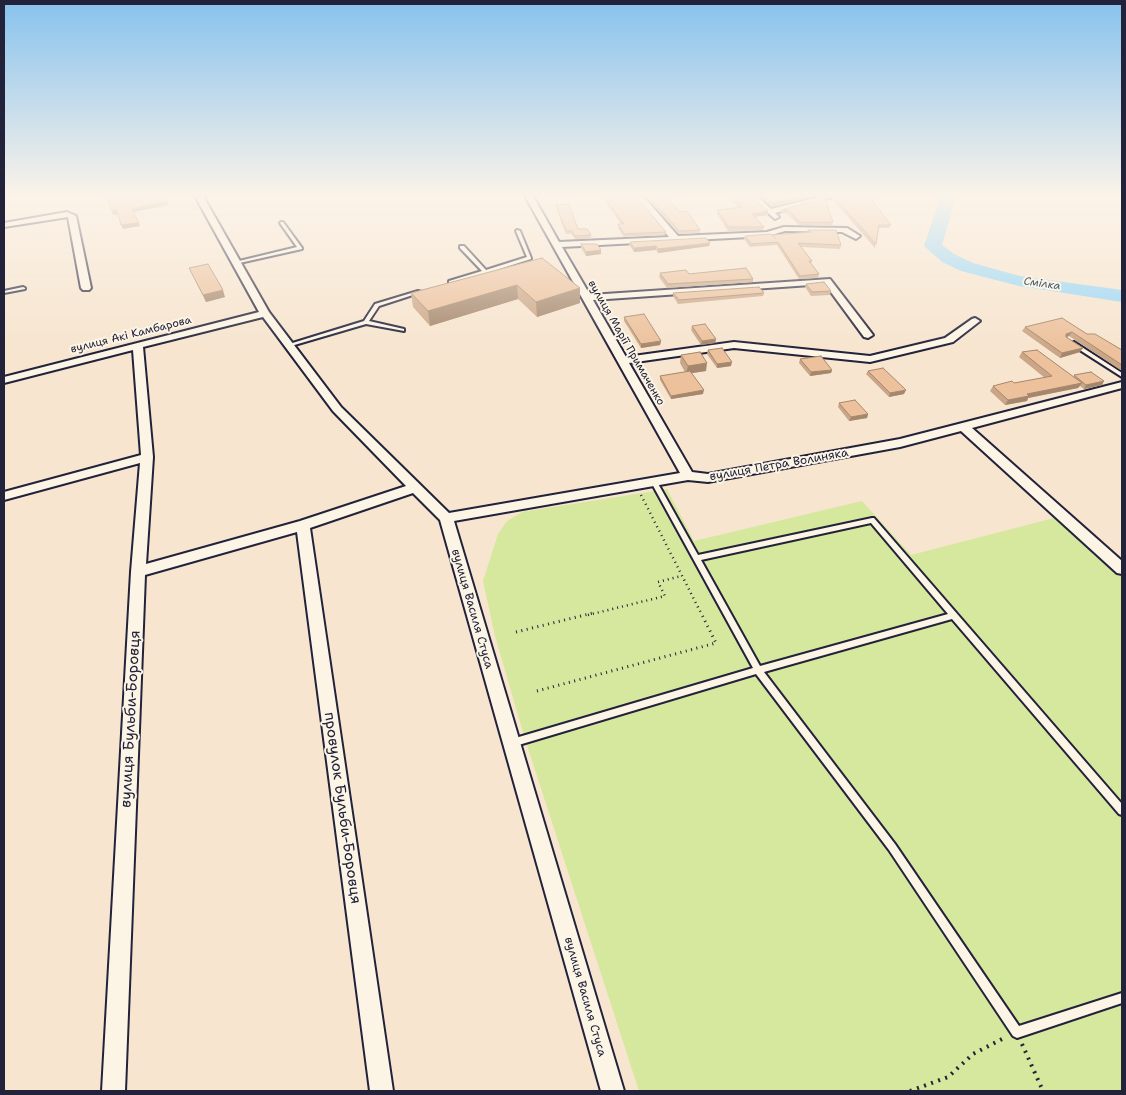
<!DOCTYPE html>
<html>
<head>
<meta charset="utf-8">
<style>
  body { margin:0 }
  #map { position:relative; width:1126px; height:1095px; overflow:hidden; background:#f7e5cf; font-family:"Shantell Sans",sans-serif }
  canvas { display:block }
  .frame { position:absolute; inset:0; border:5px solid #22223b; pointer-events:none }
</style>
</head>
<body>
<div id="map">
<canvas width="1126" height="1095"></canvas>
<div class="frame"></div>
</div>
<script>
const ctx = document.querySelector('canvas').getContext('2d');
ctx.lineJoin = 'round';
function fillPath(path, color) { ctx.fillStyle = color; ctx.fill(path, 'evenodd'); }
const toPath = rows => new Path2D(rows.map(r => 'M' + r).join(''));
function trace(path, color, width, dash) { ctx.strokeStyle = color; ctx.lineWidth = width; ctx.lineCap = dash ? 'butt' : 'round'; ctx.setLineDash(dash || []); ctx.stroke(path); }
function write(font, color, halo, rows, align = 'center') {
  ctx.font = font + ' "Shantell Sans",sans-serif'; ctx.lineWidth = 4; ctx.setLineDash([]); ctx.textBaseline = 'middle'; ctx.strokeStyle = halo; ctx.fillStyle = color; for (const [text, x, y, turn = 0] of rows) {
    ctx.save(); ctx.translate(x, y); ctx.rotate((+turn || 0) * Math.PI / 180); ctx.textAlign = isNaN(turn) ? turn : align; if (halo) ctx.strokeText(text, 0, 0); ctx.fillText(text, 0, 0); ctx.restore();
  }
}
fillPath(toPath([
  [667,489,694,541,862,501,911,555,1058,517,1122,576,1122,1091,639,1091,525,739,495,636,483,581,498,534,507,521,522,512]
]), '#d5e89d');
fillPath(toPath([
  [944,196,960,196,954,204,942,245,954,254,973,263,1020,276,1122,290,1122,302,1019,286,961,271,942,262,924,246,938,204,944,196]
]), '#95d6f7');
const lane = toPath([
  [281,222,283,222,302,248,302,249,235,264,235,262,297,247,280,223,281,222],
  [517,230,520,231,531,258,531,259,487,273,449,283,449,281,482,271,460,248,460,246,464,246,486,270,527,257,516,231,517,230],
  [23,287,25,288,25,289,4,293,4,291,23,287],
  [418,291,422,292,379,306,369,321,404,329,404,331,366,324,291,346,287,346,286,345,364,321,375,304,418,291],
  [1074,342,1122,373,1122,377,1072,345,1072,343,1074,342],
  [652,480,656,480,698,555,872,518,874,518,1122,804,1122,815,1119,814,952,619,764,672,895,844,1019,1026,1122,993,1122,1003,1017,1038,1013,1036,889,850,756,674,512,747,509,746,508,743,509,740,512,739,753,668,651,482,652,480],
  [871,523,948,614,760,666,701,560,871,523]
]);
const street = toPath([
  [195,196,203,196,269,312,341,407,449,513,680,473,525,196,533,196,559,242,669,237,635,196,643,196,678,236,767,232,784,227,847,228,860,236,856,239,842,232,785,231,768,236,562,247,590,295,830,279,873,335,868,338,864,337,825,284,593,300,626,357,734,342,870,356,945,338,972,319,975,318,980,321,953,342,870,362,734,348,629,363,692,472,708,474,900,439,1122,382,1122,388,972,428,1122,561,1122,574,1117,573,961,431,900,447,708,482,688,480,454,521,624,1091,601,1091,440,520,413,493,310,528,393,1091,370,1091,297,532,145,575,125,1091,102,1091,131,572,140,463,4,500,4,492,141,455,133,350,4,383,4,377,259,312,195,196],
  [263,317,333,411,406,486,300,521,146,564,153,457,143,347,263,317],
  [748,196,757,196,771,209,823,196,836,196,775,213,779,217,775,219,748,196],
  [67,212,76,216,91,288,89,290,83,290,81,288,68,217,4,227,4,223,67,212]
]);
trace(lane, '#22223b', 4);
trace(street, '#22223b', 4);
trace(toPath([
  [641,495,702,615],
  [588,615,665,596,658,582,681,576]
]), '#22223b', 2.5, [1, 4]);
trace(toPath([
  [516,632,593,613],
  [537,691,716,643,701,613]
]), '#22223b', 3, [1, 4.5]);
trace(toPath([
  [1022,1044,1043,1091],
  [910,1091,948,1077,973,1054,1006,1037]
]), '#22223b', 4, [2, 5.5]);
fillPath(lane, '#fcf5e5');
fillPath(street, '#fcf5e5');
fillPath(toPath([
  [601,196,636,196,666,232,665,235,624,237,618,228,618,224,621,224],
  [646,196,665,196,680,212,700,230,700,233,679,234],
  [725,196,750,196,768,215,755,217,764,227,763,230,728,231,717,214,717,210,739,208],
  [760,196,815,196,772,207],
  [833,196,880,196,871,198,891,225,889,228,879,228,875,248,832,199],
  [825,198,833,222,832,226,799,225,786,213,781,213,781,210],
  [556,205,578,229,591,235,591,239,575,239,572,234,566,234,556,208],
  [808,230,841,245,840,249,801,247,812,261,811,264,819,274,818,278,799,279,777,245,750,247,744,239,745,236,772,236,808,233],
  [630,242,709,246,658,253,656,250,634,252,629,245],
  [581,244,601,254,586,256,581,248],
  [542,258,580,303,537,317,518,299,430,326,413,307,411,293],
  [189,268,225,297,206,302],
  [660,273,689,274,753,279,753,282,667,288,659,277],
  [806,284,831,291,830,295,811,296,805,287],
  [673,293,764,293,763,296,678,304,673,296],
  [624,317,661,341,660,345,641,348,624,321],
  [692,326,716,339,715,343,701,345,691,330],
  [1025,327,1087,334,1122,350,1122,371,1069,336,1067,337,1080,352,1060,358,1022,331],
  [708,350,731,366,717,368,707,354],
  [1022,352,1073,377,1074,375,1102,385,1084,389,1080,386,1078,388,1028,398,1027,401,1005,405,990,391,993,386,1014,383,1045,378,1019,357],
  [681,355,706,371,692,373,703,394,671,399,660,380,660,376,685,372,680,363],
  [800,359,832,370,831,373,810,376,799,363],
  [868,371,904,394,889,397,866,374],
  [839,403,868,414,867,418,849,421,838,407]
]), '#cba686');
fillPath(toPath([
  [802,196,815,196,772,207,772,203],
  [867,196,880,196,865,200],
  [167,201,169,205,134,212,132,209],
  [787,209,786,213,781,213,781,210],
  [117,210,119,214,113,215,112,211],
  [768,211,768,215,751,217,752,214],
  [139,223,140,226,123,229,121,225],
  [710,243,709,246,658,253,658,249],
  [656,246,656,250,634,252,634,248],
  [601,250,601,254,586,256,586,252],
  [517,285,518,299,430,326,428,311],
  [580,288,580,303,537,317,536,302],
  [223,290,225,297,206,302,203,295],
  [1072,332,1069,336,1064,338,1066,334],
  [716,339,715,343,701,345,702,341],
  [661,341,660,345,641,348,641,344],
  [1083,348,1080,352,1060,358,1062,353],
  [732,362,731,366,717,368,717,364],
  [707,363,706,371,686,374,688,366],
  [832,370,831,373,810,376,811,372],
  [1104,381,1102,385,1084,389,1086,385],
  [1082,383,1078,388,1028,398,1027,401,1005,405,1008,400,1027,394],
  [704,390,703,394,671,399,671,396],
  [906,390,904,394,889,397,890,393],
  [868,414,867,418,849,421,851,417]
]), '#a5876d');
const building = toPath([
  [115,196,164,196,167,201,132,209,139,223,121,225,117,210,112,211,106,198,115,196],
  [603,196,636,196,666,232,624,234,618,224,624,224,603,196],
  [649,196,665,196,680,212,687,211,700,230,679,231,649,196],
  [730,196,750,196,768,211,752,214,764,227,729,227,717,210,743,207,730,196],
  [764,196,802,196,772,203,764,196],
  [833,196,867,196,870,198,891,225,879,225,876,244,833,196],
  [825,198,833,222,800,222,787,209,781,210,825,198],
  [569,204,578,229,587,229,591,235,575,236,572,231,566,231,556,205,569,204],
  [808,230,836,230,841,245,798,243,812,261,809,261,819,274,800,276,778,242,751,244,745,236,771,234,776,239,772,235,811,232,808,230],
  [706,238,710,243,658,249,656,246,634,248,630,242,706,238],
  [581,244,597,244,601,250,586,252,581,244],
  [542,258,580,288,536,302,517,285,428,311,411,293,542,258],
  [208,264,223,290,203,295,189,268,208,264],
  [746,268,753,279,668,284,660,273,686,270,689,274,746,268],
  [824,282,831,291,812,292,806,284,824,282],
  [759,287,764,293,679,300,673,293,759,287],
  [644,314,661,341,641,344,624,317,644,314],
  [1062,318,1087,334,1095,334,1122,350,1122,365,1072,332,1066,334,1066,337,1083,348,1062,353,1025,327,1062,318],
  [705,324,716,339,702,341,692,326,705,324],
  [722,348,732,362,717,364,708,350,722,348],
  [1037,350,1082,383,1027,394,1029,396,1008,400,993,386,1012,381,1014,383,1052,376,1022,352,1037,350],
  [700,352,707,363,688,366,681,355,700,352],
  [821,356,832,370,811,372,800,359,821,356],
  [883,368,906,390,890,393,868,371,883,368],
  [690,371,704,390,671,396,660,376,690,371],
  [1091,372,1104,381,1086,385,1074,375,1091,372],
  [855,400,868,414,851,417,839,403,855,400]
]);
fillPath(building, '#ecc19c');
trace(building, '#a5876d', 1);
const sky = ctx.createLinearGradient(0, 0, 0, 349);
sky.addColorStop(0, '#87c2ee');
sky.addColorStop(0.56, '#fbf3e9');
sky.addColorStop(1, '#fbf3e900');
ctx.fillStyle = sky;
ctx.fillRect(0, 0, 1126, 349);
write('italic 11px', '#445873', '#fcf5e5', [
  ["Смілка",1042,284,8]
]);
write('11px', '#22223b', '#fcf5e5', [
  ["вулиця Акі Камбарова",131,335,-14],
  ["вулиця Марії Примаченко",626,343,60]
]);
write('12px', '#22223b', '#fcf5e5', [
  ["вулиця Петра Волиняка",779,465,-10],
  ["вулиця Василя Стуса",472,609,74],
  ["вулиця Василя Стуса",585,997,74]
]);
write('15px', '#22223b', '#fcf5e5', [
  ["вулиця Бульби-Боровця",131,719,-87],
  ["провулок Бульби-Боровця",342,808,82]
]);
</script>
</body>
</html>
